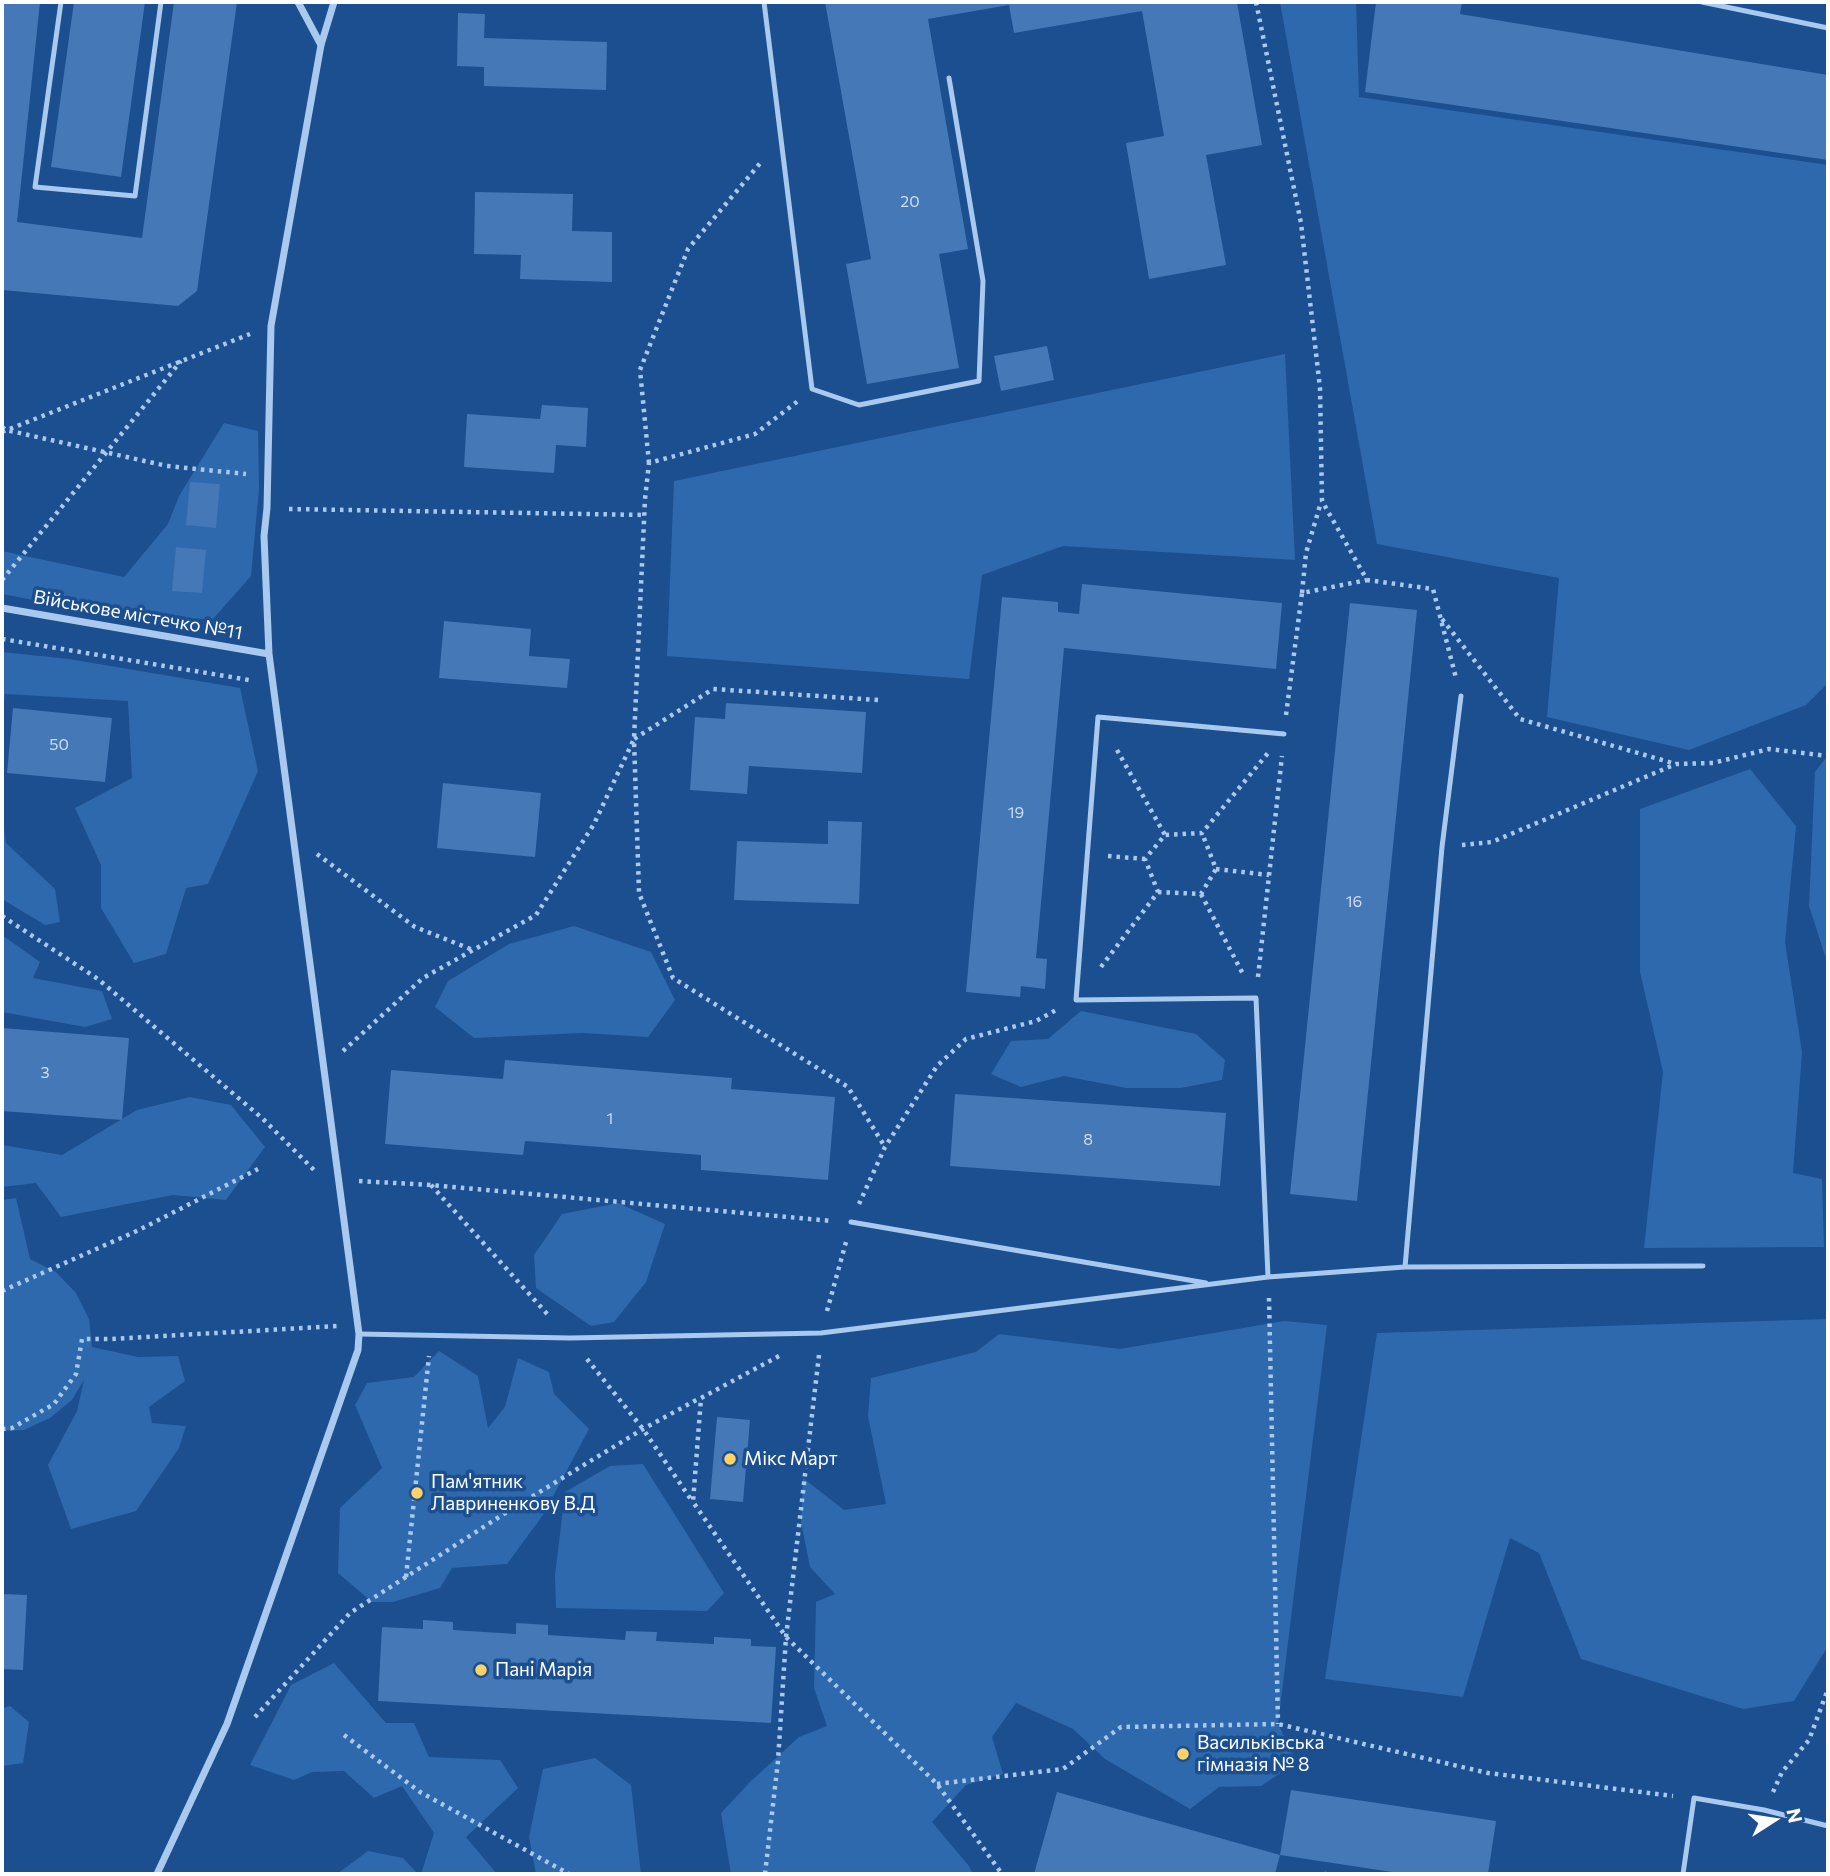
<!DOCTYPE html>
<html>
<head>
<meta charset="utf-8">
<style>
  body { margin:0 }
  #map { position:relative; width:1830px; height:1876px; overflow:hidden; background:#1b4f8f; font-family:Commissioner,sans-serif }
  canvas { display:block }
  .frame { position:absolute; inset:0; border:4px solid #fff; pointer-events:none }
  .north { position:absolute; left:1739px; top:1785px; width:70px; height:70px; -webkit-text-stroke:5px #1b4f8f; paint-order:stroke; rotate:78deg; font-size:19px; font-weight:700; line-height:28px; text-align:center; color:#fff }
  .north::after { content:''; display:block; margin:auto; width:24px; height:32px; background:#fff; clip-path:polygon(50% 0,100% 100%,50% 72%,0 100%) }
</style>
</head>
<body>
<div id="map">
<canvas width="1830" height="1876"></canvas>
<div class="frame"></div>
<div class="north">N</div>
</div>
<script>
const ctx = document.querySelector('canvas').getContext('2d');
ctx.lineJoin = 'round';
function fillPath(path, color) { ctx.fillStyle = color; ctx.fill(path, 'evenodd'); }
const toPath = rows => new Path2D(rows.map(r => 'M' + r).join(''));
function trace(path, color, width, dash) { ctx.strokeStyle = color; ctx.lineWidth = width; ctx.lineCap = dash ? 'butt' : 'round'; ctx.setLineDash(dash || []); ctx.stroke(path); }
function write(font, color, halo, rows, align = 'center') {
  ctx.font = font + ' Commissioner,sans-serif'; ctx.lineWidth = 7; ctx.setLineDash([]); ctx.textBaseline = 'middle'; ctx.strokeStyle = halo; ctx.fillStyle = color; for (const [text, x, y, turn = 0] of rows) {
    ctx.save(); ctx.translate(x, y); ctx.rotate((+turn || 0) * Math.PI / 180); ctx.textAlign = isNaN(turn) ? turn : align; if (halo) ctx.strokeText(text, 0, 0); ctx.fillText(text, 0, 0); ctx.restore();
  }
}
fillPath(toPath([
  [1280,2,1356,2,1359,97,1828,165,1828,683,1806,705,1689,750,1547,717,1559,578,1377,544],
  [1285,354,1295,560,1063,546,982,575,969,679,667,656,674,481],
  [224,423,258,431,259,489,251,576,213,619,129,618,2,594,2,551,124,577,168,524,179,496],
  [2,652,69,659,240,688,258,771,208,884,186,888,166,954,134,963,101,908,101,865,75,808,132,778,128,701,5,694,2,713],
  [1828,755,1828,965,1809,906,1815,772],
  [1750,769,1796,826,1785,942,1802,1052,1793,1173,1822,1179,1824,1247,1644,1248,1663,1072,1640,972,1640,809],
  [2,815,6,843,55,889,60,922,45,925,2,899],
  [574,926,651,952,675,1000,648,1037,582,1033,474,1038,435,1007,448,981,509,944],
  [2,935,40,962,33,978,102,991,112,1019,85,1027,2,1012],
  [1081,1011,1196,1034,1225,1060,1222,1080,1181,1088,1126,1088,1064,1076,1021,1087,991,1074,1011,1041,1048,1039],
  [190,1097,231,1105,265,1147,226,1200,173,1195,61,1217,36,1183,2,1187,2,1145,62,1155,137,1110],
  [16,1198,30,1259,56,1272,76,1293,89,1319,92,1347,138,1357,178,1356,185,1381,149,1407,152,1423,186,1426,179,1448,136,1511,71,1529,48,1465,77,1411,84,1380,72,1400,50,1418,24,1430,2,1431,2,1200],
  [618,1203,665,1224,646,1282,614,1322,591,1326,536,1288,534,1255,562,1214],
  [1828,1319,1828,1646,1794,1701,1743,1709,1581,1659,1539,1553,1510,1538,1463,1697,1325,1679,1377,1333],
  [1284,1321,1327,1325,1278,1724,1297,1762,1261,1786,1219,1787,1190,1809,1105,1759,1073,1729,1016,1703,992,1737,1003,1774,966,1785,932,1822,969,1866,973,1874,731,1874,721,1813,750,1782,799,1737,827,1726,814,1688,816,1602,835,1594,810,1567,801,1522,803,1478,844,1510,886,1504,868,1416,871,1378,976,1352,999,1334,1120,1349],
  [439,1351,478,1376,488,1428,505,1407,518,1358,549,1372,554,1394,589,1429,543,1515,507,1564,452,1568,440,1588,393,1602,372,1602,338,1573,340,1508,382,1468,355,1405,367,1383,414,1377],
  [643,1464,724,1593,707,1611,556,1608,555,1575,565,1492,610,1466],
  [334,1663,386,1723,414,1723,429,1757,500,1760,518,1788,466,1837,497,1874,421,1874,434,1833,402,1786,374,1798,344,1771,312,1772,294,1780,250,1765,291,1685],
  [10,1706,29,1722,23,1763,2,1766,2,1708],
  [595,1758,631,1785,641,1874,536,1874,529,1837,543,1769],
  [368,1851,403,1858,418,1874,337,1874]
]), '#2e69ad');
fillPath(toPath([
  [2,2,40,2,17,222,142,238,174,2,237,2,197,291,178,306,2,290],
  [74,2,145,2,121,177,51,167],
  [825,2,1237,2,1262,145,1206,155,1226,265,1149,279,1126,143,1164,136,1142,11,1014,33,1009,5,928,19,968,249,939,254,959,368,867,384,846,264,871,259],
  [1376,2,1462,2,1460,14,1828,75,1828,160,1365,92],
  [458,13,485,14,484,38,607,42,606,90,484,86,484,67,457,66],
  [475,192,573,194,572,231,612,232,612,282,520,279,521,255,474,254],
  [1047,346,1054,380,1001,391,994,356],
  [542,405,588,408,586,447,556,445,554,473,464,467,467,414,540,419],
  [190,482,220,484,216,528,186,525],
  [176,547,206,550,202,593,172,591],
  [1082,584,1282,603,1276,669,1064,648,1036,958,1047,959,1045,989,1021,986,1020,997,966,992,1002,597,1058,602,1058,612,1079,614],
  [1350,603,1417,610,1357,1201,1290,1194],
  [444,621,531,629,529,656,570,659,567,688,439,678],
  [726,703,866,712,862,773,749,766,747,794,690,790,695,717,725,719],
  [13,708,112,718,105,782,7,773],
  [443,783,541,793,535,857,437,848],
  [828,821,862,822,859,904,734,900,737,841,828,844],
  [2,1028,129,1038,122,1120,2,1111],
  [505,1060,732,1078,731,1089,835,1097,828,1180,701,1170,701,1155,525,1141,523,1155,385,1144,391,1070,503,1079],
  [955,1094,1226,1113,1220,1186,950,1166],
  [717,1417,750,1420,743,1502,710,1499],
  [2,1594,27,1595,23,1670,2,1669],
  [423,1620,453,1622,453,1630,516,1634,516,1623,548,1625,548,1635,625,1640,626,1631,657,1632,656,1641,714,1644,714,1637,751,1639,751,1646,776,1647,771,1723,378,1701,382,1627,423,1629],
  [1291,1790,1496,1821,1488,1874,1405,1874,1280,1855,1275,1874,1034,1874,1057,1792,1280,1855]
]), '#4478b7');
trace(toPath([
  [1256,2,1301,223,1320,388,1322,501,1367,580,1433,589,1456,678],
  [2,427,6,430,167,466,246,474],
  [2,432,250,334],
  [649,463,640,370,688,249,762,161],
  [289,509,645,515],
  [2,580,181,361],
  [1302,593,1306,553,1321,502],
  [1442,619,1520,719,1676,764],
  [2,639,249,680],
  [878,700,713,689,634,739,639,893,673,978,848,1087,885,1147],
  [1286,715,1302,593,1367,580],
  [1117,750,1165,835],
  [1462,845,1492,842,1676,764,1713,763,1769,749,1828,756],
  [317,854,415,927,473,950],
  [1108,856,1145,859],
  [1216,869,1269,875],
  [1158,892,1201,894,1216,869,1202,833],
  [1201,894,1244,976],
  [2,916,98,979,262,1118,315,1171],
  [1101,967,1158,892,1145,859,1165,835,1202,833,1268,753],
  [1258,977,1282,756],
  [343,1051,423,978,536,915,594,824,634,739,645,499,649,463,755,434,798,401],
  [359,1181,431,1185,832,1221],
  [431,1185,549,1316],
  [859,1204,885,1147,937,1066,966,1039,1036,1021,1058,1009],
  [2,1291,139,1230,258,1169],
  [1269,1298,1278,1724],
  [827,1311,846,1242],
  [779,1356,701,1398,693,1502,786,1637,937,1784,1002,1874],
  [587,1359,643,1429,692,1501],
  [2,1429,12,1428,54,1404,76,1374,82,1339,111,1339,338,1326],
  [406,1577,429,1356],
  [255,1717,350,1613,510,1510,643,1429,700,1398],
  [344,1735,420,1792,569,1874],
  [937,1784,1063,1769,1121,1727,1278,1724,1488,1773,1673,1796],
  [1773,1792,1782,1772,1809,1740,1828,1689],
  [765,1874,778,1761,786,1637,819,1355],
  [1326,1874,1327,1873]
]), '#a9c9ee', 4.5, [3.5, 5]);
trace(toPath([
  [61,2,35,187,135,196,161,2],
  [764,2,812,389,859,405,979,381,983,281,949,78],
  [1702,2,1828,28],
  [851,1222,1206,1283],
  [1405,1267,1442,847,1461,696],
  [1268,1277,1256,998,1076,1000,1098,717,1284,734],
  [359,1334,570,1338,821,1333,1268,1277,1405,1267,1703,1266],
  [1683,1874,1694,1798,1764,1810,1828,1826]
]), '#a9c9ee', 5);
trace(toPath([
  [298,2,321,45],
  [2,608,269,654],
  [157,1874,227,1724,358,1350,359,1334,269,654,264,536,267,508,271,326,321,45,334,2]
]), '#a9c9ee', 7);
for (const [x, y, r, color] of [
  [730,1459,7,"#ffd166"],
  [417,1493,7,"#ffd166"],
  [481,1670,7,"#ffd166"],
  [1183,1754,7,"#ffd166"]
]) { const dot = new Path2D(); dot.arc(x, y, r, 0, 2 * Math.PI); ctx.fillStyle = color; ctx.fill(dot); trace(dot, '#1b4f8f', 2.5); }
write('16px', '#d0dded', null, [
  ["20",910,202],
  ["50",59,745],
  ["19",1016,813],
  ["16",1354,902],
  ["3",45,1073],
  ["1",610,1119],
  ["8",1088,1140]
]);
write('19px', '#fff', '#1b4f8f', [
  ["Військове містечко №11",138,615,10]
]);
write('19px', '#fff', '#1b4f8f', [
  ["Мікс Март",744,1459],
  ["Пам'ятник",431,1482],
  ["Лавриненкову В.Д",431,1504],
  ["Панi Марiя",495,1670],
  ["Васильківська",1197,1743],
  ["гімназія № 8",1197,1765]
], 'left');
</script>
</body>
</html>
